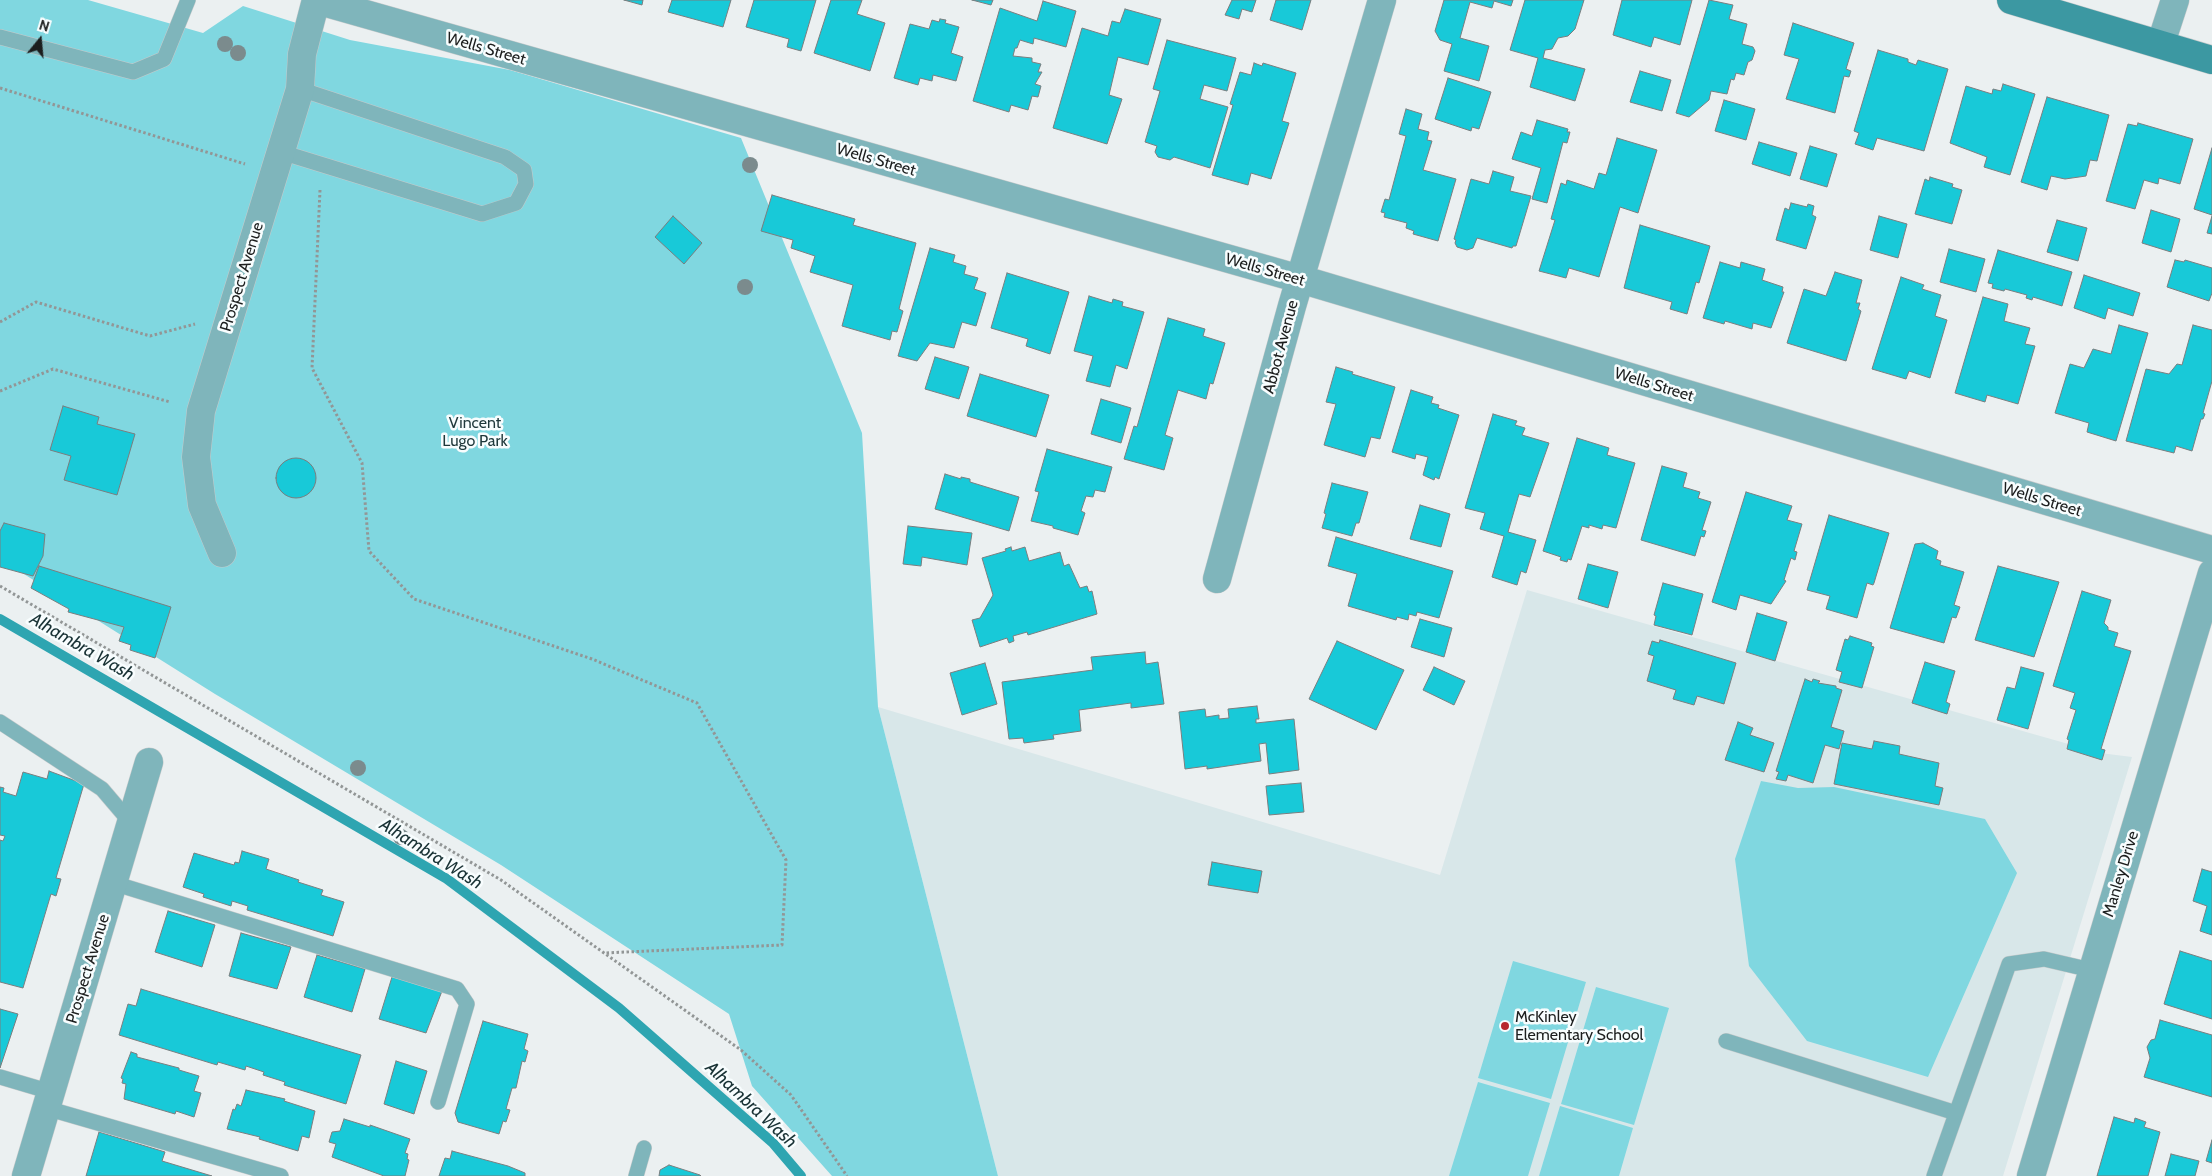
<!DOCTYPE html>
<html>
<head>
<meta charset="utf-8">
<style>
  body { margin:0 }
  #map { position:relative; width:2212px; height:1176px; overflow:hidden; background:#ebf0f1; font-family:Cabin,sans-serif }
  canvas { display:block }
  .north { position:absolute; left:15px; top:15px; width:50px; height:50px; -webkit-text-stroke:4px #f8fdfe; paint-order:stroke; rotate:17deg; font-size:14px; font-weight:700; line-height:20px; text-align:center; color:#1c1e1e }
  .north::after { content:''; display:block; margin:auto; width:18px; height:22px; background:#1c1e1e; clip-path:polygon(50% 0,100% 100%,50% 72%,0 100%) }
</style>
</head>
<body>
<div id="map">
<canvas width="2212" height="1176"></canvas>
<div class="north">N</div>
</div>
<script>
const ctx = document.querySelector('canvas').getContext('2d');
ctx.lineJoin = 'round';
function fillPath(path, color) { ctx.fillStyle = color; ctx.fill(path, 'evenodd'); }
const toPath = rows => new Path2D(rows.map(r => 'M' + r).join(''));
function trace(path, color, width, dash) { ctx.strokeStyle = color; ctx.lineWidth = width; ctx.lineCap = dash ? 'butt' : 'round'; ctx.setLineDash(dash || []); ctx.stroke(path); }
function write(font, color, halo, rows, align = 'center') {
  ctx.font = font + ' Cabin,sans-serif'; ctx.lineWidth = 5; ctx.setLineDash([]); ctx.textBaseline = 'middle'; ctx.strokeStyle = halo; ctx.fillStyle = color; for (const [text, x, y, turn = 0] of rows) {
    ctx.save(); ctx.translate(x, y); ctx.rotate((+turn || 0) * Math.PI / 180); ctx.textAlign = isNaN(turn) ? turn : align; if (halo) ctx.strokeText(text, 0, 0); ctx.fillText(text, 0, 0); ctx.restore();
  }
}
fillPath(toPath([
  [1527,590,2100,753,2132,757,2003,1176,998,1176,878,707,1440,875]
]), '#d8e7e9');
fillPath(toPath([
  [0,0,88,0,203,33,243,6,350,40,510,70,741,138,862,433,878,707,998,1176,832,1176,752,1086,729,1014,501,865,215,694,0,559],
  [1761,781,1798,788,1834,787,1985,819,2017,873,1928,1077,1807,1041,1749,966,1735,859],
  [1513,961,1586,982,1551,1099,1478,1078],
  [1596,987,1669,1008,1634,1125,1561,1104],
  [1478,1082,1550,1103,1528,1176,1449,1176],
  [1560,1106,1633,1128,1619,1176,1539,1176]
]), '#80d7e0');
trace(toPath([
  [0,619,447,879,619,1008,773,1143,801,1176]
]), '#2ea5b1', 10);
const building = toPath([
  [624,0,643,0,642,5,624,0],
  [672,0,731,0,723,27,668,12,672,0],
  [754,0,816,0,801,51,787,47,789,39,746,27,754,0],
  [831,0,862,0,857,14,885,23,870,71,814,53,831,0],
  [972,0,993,0,991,5,972,0],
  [1232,0,1256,0,1252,12,1242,9,1239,19,1225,15,1232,0],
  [1276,0,1311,0,1302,30,1270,20,1276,0],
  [1444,0,1513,0,1511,6,1494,1,1492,8,1470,2,1460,38,1489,46,1479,81,1444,71,1452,44,1440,40,1435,31,1444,0],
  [1525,0,1584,0,1575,29,1568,36,1558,38,1552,49,1545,50,1543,58,1585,69,1575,101,1530,87,1538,58,1510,50,1525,0],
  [1622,0,1692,0,1680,45,1654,37,1651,47,1613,35,1622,0],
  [1709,0,1733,5,1729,19,1747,24,1742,44,1753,47,1755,51,1752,60,1748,62,1744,75,1736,73,1734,80,1731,79,1727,94,1711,91,1709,100,1689,117,1676,113,1709,0],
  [1043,1,1076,11,1066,47,1034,38,1033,44,1020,40,1017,48,1015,48,1013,56,1032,58,1032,62,1041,64,1038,72,1042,72,1035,84,1041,86,1038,97,1032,96,1028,110,1011,105,1009,112,973,101,1000,8,1037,21,1043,1],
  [1125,9,1161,19,1148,65,1118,57,1109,95,1122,99,1107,144,1053,128,1082,28,1108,36,1112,21,1120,23,1125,9],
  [940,19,946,20,945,23,959,27,951,53,963,57,956,81,933,75,932,81,920,78,918,85,894,78,910,24,929,29,932,20,939,22,940,19],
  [1793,23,1854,43,1846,69,1851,71,1849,77,1844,76,1835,113,1786,99,1799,59,1784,55,1793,23],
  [1167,40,1236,58,1227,91,1204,85,1200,99,1228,107,1210,168,1174,157,1170,160,1158,157,1155,152,1157,146,1145,142,1160,91,1153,89,1167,40],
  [1878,50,1908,59,1908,62,1916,65,1918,60,1948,69,1924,151,1877,138,1873,150,1855,144,1859,133,1854,131,1878,50],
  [1254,63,1262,66,1263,63,1296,73,1282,121,1289,123,1271,179,1251,173,1248,185,1212,175,1233,105,1230,104,1240,72,1251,75,1254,63],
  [1640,71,1671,80,1662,111,1630,102,1640,71],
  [1448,78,1491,92,1479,129,1472,127,1471,131,1435,119,1448,78],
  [2003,84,2035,94,2010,175,1984,167,1987,157,1950,143,1966,86,1992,94,1993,89,2001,91,2003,84],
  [2047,97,2109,115,2097,161,2090,160,2086,176,2065,179,2051,176,2047,190,2021,182,2047,97],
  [1724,100,1755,109,1746,140,1715,131,1724,100],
  [1406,109,1422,114,1418,129,1429,132,1427,140,1432,141,1423,170,1456,179,1438,241,1413,234,1414,231,1406,228,1407,223,1384,217,1385,213,1381,212,1385,199,1389,200,1406,136,1399,134,1406,109],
  [1537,120,1568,129,1567,132,1570,132,1567,143,1563,142,1547,203,1532,199,1541,168,1512,159,1521,132,1532,136,1537,120],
  [2138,123,2193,139,2180,184,2159,178,2158,184,2144,180,2135,209,2106,201,2128,124,2137,126,2138,123],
  [1617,138,1657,150,1638,213,1620,207,1599,277,1569,268,1566,278,1539,271,1555,220,1551,219,1561,183,1566,185,1567,180,1594,189,1599,173,1606,175,1617,138],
  [1759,142,1797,153,1790,176,1752,164,1759,142],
  [1810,146,1837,154,1827,187,1800,179,1810,146],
  [2212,148,2212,215,2194,209,2212,148],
  [1493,171,1514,177,1510,191,1531,196,1516,246,1513,246,1512,248,1477,238,1473,248,1467,250,1457,247,1455,243,1456,240,1454,239,1471,179,1489,184,1493,171],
  [1930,177,1953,184,1952,187,1962,190,1952,224,1915,214,1925,179,1929,181,1930,177],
  [772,195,855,219,853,225,916,243,899,309,903,311,897,332,892,331,890,340,842,326,853,285,810,272,815,256,791,248,793,240,761,231,772,195],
  [1791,203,1807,207,1808,204,1814,206,1812,215,1816,217,1806,249,1776,240,1785,208,1789,210,1791,203],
  [2151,210,2180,219,2171,252,2142,243,2151,210],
  [673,216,702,243,684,264,655,237,673,216],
  [1879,216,1907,224,1898,258,1870,250,1879,216],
  [2212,216,2212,234,2207,233,2212,216],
  [2057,220,2087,228,2078,261,2047,252,2057,220],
  [1640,225,1710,246,1699,283,1696,282,1687,314,1670,309,1672,302,1624,288,1640,225],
  [930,248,955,255,953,262,966,266,964,274,978,278,974,289,986,293,976,326,962,322,954,348,930,343,917,361,898,356,930,248],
  [1949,249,1985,259,1976,292,1940,282,1949,249],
  [1998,250,2072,272,2062,306,2033,297,2032,300,2026,298,2027,295,2005,289,2004,291,1992,288,1993,284,1988,283,1998,250],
  [2175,260,2184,262,2185,260,2212,268,2212,293,2209,301,2167,287,2175,260],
  [1720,262,1740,268,1741,262,1765,269,1762,280,1783,287,1782,292,1784,292,1771,328,1753,323,1752,329,1725,321,1724,324,1703,318,1720,262],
  [1835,272,1862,280,1856,303,1860,303,1858,309,1861,311,1846,361,1787,343,1804,289,1826,296,1835,272],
  [1007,273,1069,292,1050,354,1026,346,1028,339,991,328,1007,273],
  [2084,275,2140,293,2133,316,2108,308,2105,319,2074,308,2084,275],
  [1901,277,1924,285,1922,289,1941,295,1935,316,1947,320,1930,378,1909,371,1906,379,1872,369,1901,277],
  [1089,296,1112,303,1113,299,1123,302,1122,306,1144,312,1127,369,1116,365,1110,387,1086,381,1093,356,1074,351,1089,296],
  [1983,297,2008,304,2004,321,2030,328,2025,344,2035,346,2018,404,1987,395,1985,402,1955,393,1983,297],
  [1168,318,1205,329,1203,336,1225,343,1213,384,1210,383,1206,399,1178,390,1165,435,1173,438,1164,470,1124,459,1134,426,1137,427,1168,318],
  [2119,325,2148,333,2116,441,2087,432,2089,423,2055,413,2070,364,2084,368,2093,349,2111,354,2119,325],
  [2193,325,2212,330,2212,381,2203,413,2205,414,2203,419,2201,419,2192,451,2176,446,2174,453,2126,441,2146,369,2169,374,2177,364,2182,365,2193,325],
  [935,357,969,367,959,399,925,389,935,357],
  [1336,367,1353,372,1352,374,1395,387,1380,439,1371,437,1365,457,1324,445,1336,404,1326,402,1336,367],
  [980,374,1049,395,1036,437,967,416,980,374],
  [1411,390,1433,397,1431,403,1439,405,1438,408,1459,415,1439,479,1435,477,1434,480,1423,475,1428,457,1416,454,1415,459,1392,452,1411,390],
  [1101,399,1131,408,1121,443,1091,434,1101,399],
  [63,406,99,417,97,424,135,434,117,495,64,480,71,456,50,450,63,406],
  [1493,414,1517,421,1515,425,1525,428,1522,435,1549,443,1530,497,1519,494,1508,532,1536,540,1526,573,1521,571,1517,585,1492,577,1504,536,1480,529,1485,513,1465,508,1493,414],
  [1577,438,1609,448,1607,455,1635,463,1616,528,1603,525,1602,529,1589,525,1589,528,1582,526,1571,560,1568,559,1567,562,1560,560,1561,557,1543,551,1577,438],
  [1047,449,1112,467,1105,492,1095,490,1093,497,1086,496,1081,511,1085,513,1078,535,1053,528,1053,526,1031,521,1039,492,1035,491,1047,449],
  '276 478a20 20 0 1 1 40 0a20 20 0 1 1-40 0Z',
  [1662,466,1687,473,1683,487,1700,492,1698,498,1711,502,1702,530,1706,531,1704,537,1701,536,1695,556,1641,540,1662,466],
  [945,474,961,479,961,477,970,479,970,482,1019,497,1009,531,935,509,945,474],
  [1332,483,1368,492,1359,523,1356,523,1352,536,1322,528,1326,514,1324,513,1332,483],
  [1746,492,1792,506,1787,520,1802,524,1794,551,1797,552,1795,560,1791,558,1784,580,1786,581,1771,604,1740,595,1736,610,1712,602,1746,492],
  [1420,505,1450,514,1441,547,1410,539,1420,505],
  [1829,515,1889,533,1874,583,1873,585,1867,583,1857,618,1826,609,1830,596,1807,590,1829,515],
  [4,523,45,534,43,556,33,576,0,567,0,531,4,523],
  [908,526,972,533,967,565,922,557,921,566,903,564,908,526],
  [1336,537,1453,571,1439,618,1417,612,1416,616,1409,614,1408,620,1397,617,1396,620,1348,606,1357,574,1328,566,1336,537],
  [1923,543,1938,551,1936,559,1941,561,1940,565,1964,572,1954,605,1960,607,1956,618,1952,617,1944,643,1890,628,1915,544,1923,543],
  [1011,547,1012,551,1025,547,1029,561,1060,552,1064,566,1069,564,1080,588,1087,586,1089,592,1092,591,1097,614,1028,635,1027,632,1013,636,1014,641,1009,643,1007,638,980,647,972,620,980,618,993,595,982,558,1006,551,1005,549,1011,547],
  [1588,564,1618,572,1608,608,1578,599,1588,564],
  [39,566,171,607,155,658,130,650,131,645,119,641,124,627,68,612,69,609,31,588,39,566],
  [1998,566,2059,582,2034,657,1975,640,1998,566],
  [1663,583,1703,594,1692,635,1654,625,1656,616,1654,615,1663,583],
  [2082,591,2111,600,2104,623,2108,627,2108,630,2118,633,2114,646,2131,651,2101,749,2105,750,2102,760,2067,749,2069,740,2067,739,2076,710,2070,708,2075,693,2053,686,2082,591],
  [1757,613,1787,622,1775,661,1746,652,1757,613],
  [1420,619,1452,628,1444,657,1411,647,1420,619],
  [1850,636,1872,643,1871,646,1874,647,1862,688,1839,682,1842,672,1836,670,1845,639,1848,640,1850,636],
  [1660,640,1736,663,1724,704,1697,696,1694,705,1673,699,1676,690,1647,681,1654,656,1648,654,1652,641,1659,643,1660,640],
  [1337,641,1404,670,1376,730,1309,699,1337,641],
  [1145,652,1146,664,1158,662,1164,704,1131,708,1131,703,1079,710,1081,731,1053,735,1054,739,1024,743,1023,738,1009,739,1002,682,1093,670,1091,657,1145,652],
  [1925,662,1955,671,1946,702,1950,704,1947,714,1912,703,1925,662],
  [985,663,997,704,962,715,950,673,985,663],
  [1434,667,1465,681,1454,705,1423,690,1434,667],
  [2021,667,2044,673,2028,729,1997,720,2007,687,2015,689,2021,667],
  [1805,679,1812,682,1813,679,1820,681,1818,683,1836,686,1836,688,1842,690,1831,727,1844,731,1839,749,1825,745,1813,783,1788,775,1786,781,1776,779,1779,772,1776,771,1805,679],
  [1257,706,1259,719,1256,719,1256,723,1294,719,1299,770,1269,774,1266,743,1259,744,1261,761,1207,769,1207,766,1185,769,1179,712,1205,709,1206,717,1219,715,1219,719,1229,718,1228,709,1257,706],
  [1738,722,1753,728,1750,735,1774,743,1764,772,1725,760,1738,722],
  [1874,741,1900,746,1899,754,1939,763,1935,786,1943,788,1939,805,1834,784,1842,743,1872,749,1874,741],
  [49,771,84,784,56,878,61,879,56,896,51,894,23,988,0,982,0,840,3,841,5,836,0,835,0,787,4,788,3,792,16,796,23,772,47,779,49,771],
  [1301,783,1304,812,1269,815,1266,786,1301,783],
  [242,851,269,859,266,869,299,880,298,882,323,890,321,895,344,902,333,936,247,910,248,906,232,901,231,906,203,897,204,894,183,887,194,853,234,865,235,862,239,863,242,851],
  [1212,862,1262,871,1258,893,1208,885,1212,862],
  [2202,869,2212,872,2212,935,2200,931,2207,906,2193,901,2202,869],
  [168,911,215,925,202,967,155,952,168,911],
  [241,933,291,947,277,989,229,976,241,933],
  [2180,951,2212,961,2212,1019,2164,1004,2180,951],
  [317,955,365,969,352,1012,304,997,317,955],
  [392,977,442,991,426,1033,379,1019,392,977],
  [141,989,361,1055,346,1104,284,1085,285,1082,263,1075,264,1072,246,1066,245,1070,218,1062,217,1065,119,1035,128,1004,136,1006,141,989],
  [0,1009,18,1014,0,1068,0,1009],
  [2160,1020,2212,1035,2212,1097,2144,1077,2150,1058,2147,1047,2151,1040,2155,1039,2160,1020],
  [483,1021,528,1034,524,1049,528,1051,525,1062,522,1061,516,1088,512,1088,506,1109,510,1110,506,1122,503,1121,499,1134,458,1122,455,1113,483,1021],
  [131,1052,137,1054,137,1057,179,1068,179,1070,199,1076,194,1091,201,1093,194,1117,176,1111,175,1114,124,1099,126,1084,122,1083,123,1079,121,1078,131,1052],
  [396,1061,427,1071,414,1114,384,1104,396,1061],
  [246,1090,285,1099,284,1101,315,1111,309,1138,302,1136,298,1151,259,1139,260,1137,227,1129,233,1109,235,1110,237,1104,241,1106,246,1090],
  [2114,1117,2134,1123,2135,1118,2146,1122,2144,1127,2160,1132,2148,1176,2097,1176,2114,1117],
  [344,1119,370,1127,370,1125,410,1139,405,1153,408,1154,407,1159,409,1160,405,1176,384,1176,332,1157,336,1144,329,1142,332,1132,340,1131,344,1119],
  [99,1132,165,1152,162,1161,212,1176,86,1176,99,1132],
  [2212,1140,2212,1163,2206,1161,2212,1140],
  [452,1151,508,1166,525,1173,525,1176,439,1176,445,1158,450,1159,452,1151],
  [2171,1154,2199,1161,2195,1176,2165,1176,2171,1154],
  [669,1165,700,1175,701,1176,659,1176,660,1170,669,1165]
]);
fillPath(building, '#18c9d8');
trace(building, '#7a7e7f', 1);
const lane = toPath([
  [0,37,133,72,164,59,188,0],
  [281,152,482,214,516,203,526,184,524,170,505,157,300,89],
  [0,722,102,789,131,823],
  [113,883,457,989,467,1004,438,1102],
  [1726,1041,1956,1113],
  [0,1077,51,1092],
  [46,1108,281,1176],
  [636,1176,644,1148],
  [1934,1176,2009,964,2044,959,2091,970]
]);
const street = toPath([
  [316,0,1300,279,2212,550],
  [2161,43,2175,0],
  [222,553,202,505,196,457,201,411,300,89,302,54,316,0],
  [1217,579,1292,306,1382,0],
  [26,1176,149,762],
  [2031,1176,2212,573]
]);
const secondary = toPath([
  [2011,0,2212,60]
]);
trace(lane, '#c6cacb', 16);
trace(street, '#c6cacb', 29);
trace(secondary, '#c6cacb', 29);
trace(toPath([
  [0,88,245,164],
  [320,190,312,368,362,463,369,551,414,599,592,659,697,703,786,860,782,945,604,953],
  [0,322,36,302,150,336,195,324],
  [0,391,53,369,170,402],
  [0,586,501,880,741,1050,791,1095,847,1176]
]), '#929696', 3, [2.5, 2.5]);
trace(lane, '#7fb5bb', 15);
trace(street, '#7fb5bb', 28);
trace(secondary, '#3c98a2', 28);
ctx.fillStyle = '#7b8b8d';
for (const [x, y] of [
  [225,44],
  [238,53],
  [750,165],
  [745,287],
  [358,768],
  [401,837]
]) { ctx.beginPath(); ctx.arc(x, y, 8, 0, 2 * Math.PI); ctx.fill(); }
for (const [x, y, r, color] of [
  [1505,1026,5,"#b7272d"]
]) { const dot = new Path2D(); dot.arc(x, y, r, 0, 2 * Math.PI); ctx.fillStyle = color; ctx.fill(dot); trace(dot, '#f8fdfe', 2); }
write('16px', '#1c1e1e', '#f8fdfe', [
  ["Wells Street",486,49,16],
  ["Wells Street",876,160,16],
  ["Wells Street",1265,270,16],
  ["Prospect Avenue",242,277,-73],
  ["Abbot Avenue",1281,347,-75],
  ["Wells Street",1654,385,17],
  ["Wells Street",2042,500,17],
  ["Manley Drive",2121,874,-73],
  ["Prospect Avenue",88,969,-73]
]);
write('16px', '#1f383b', '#f8fdfe', [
  ["Vincent",475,423],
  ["Lugo Park",475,441]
]);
write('16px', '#1c1e1e', '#f8fdfe', [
  ["McKinley",1515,1017],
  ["Elementary School",1515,1035]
], 'left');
write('italic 18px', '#193235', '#f8fdfe', [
  ["Alhambra Wash",82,647,30],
  ["Alhambra Wash",431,854,32],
  ["Alhambra Wash",751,1105,43]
]);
</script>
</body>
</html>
